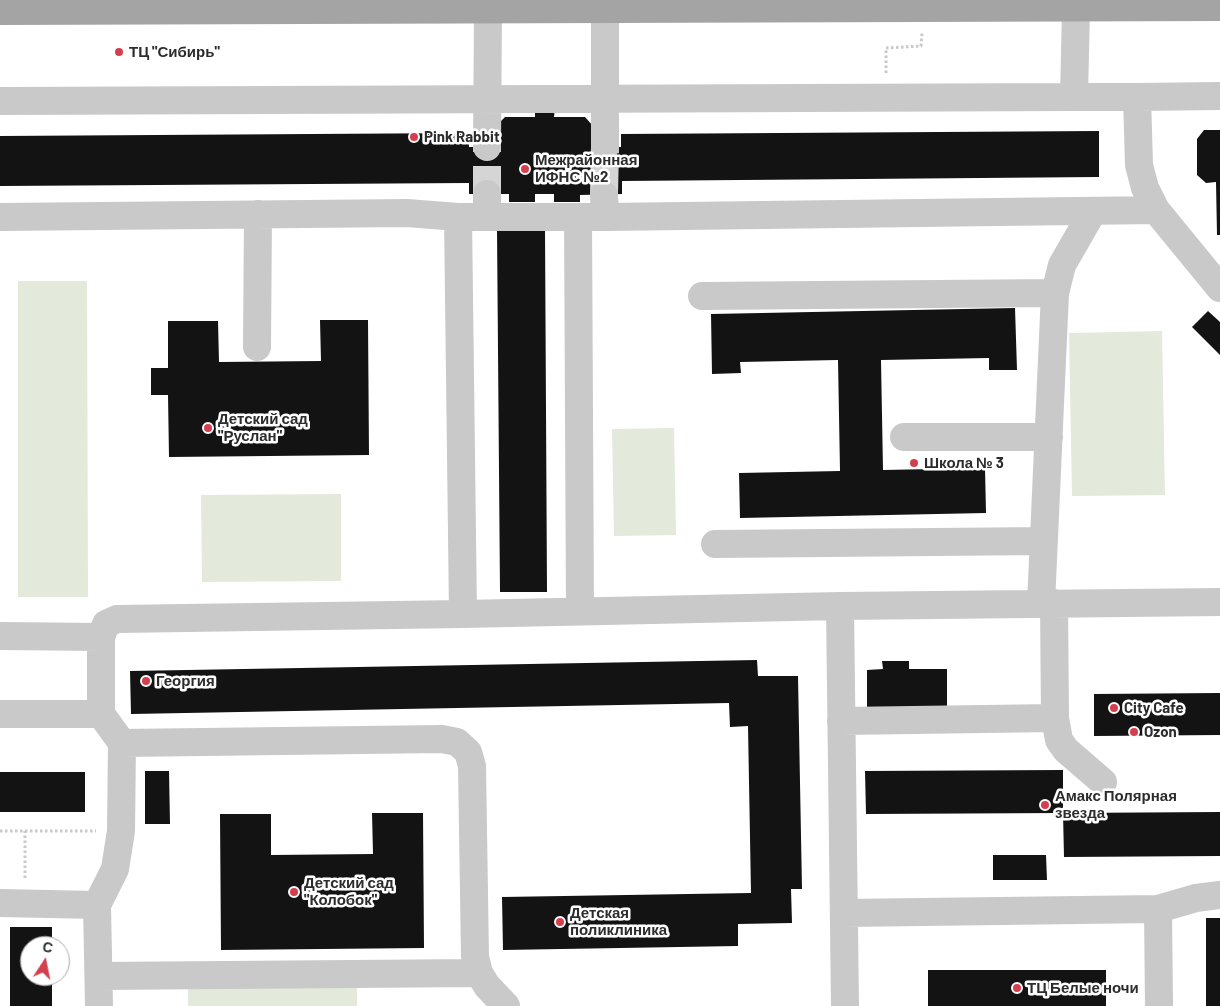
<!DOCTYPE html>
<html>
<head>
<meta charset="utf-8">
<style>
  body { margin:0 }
  #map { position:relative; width:1220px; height:1006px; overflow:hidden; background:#fff; font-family:Barlow,sans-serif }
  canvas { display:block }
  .north { position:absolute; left:20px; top:936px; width:50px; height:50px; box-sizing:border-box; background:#fff; border:1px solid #ababab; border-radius:50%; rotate:11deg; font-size:14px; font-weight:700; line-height:20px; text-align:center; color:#2c2c2c }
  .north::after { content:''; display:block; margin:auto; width:18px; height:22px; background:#d33f4e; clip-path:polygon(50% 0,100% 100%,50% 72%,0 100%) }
</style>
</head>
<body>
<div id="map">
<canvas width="1220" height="1006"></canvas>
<div class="north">С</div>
</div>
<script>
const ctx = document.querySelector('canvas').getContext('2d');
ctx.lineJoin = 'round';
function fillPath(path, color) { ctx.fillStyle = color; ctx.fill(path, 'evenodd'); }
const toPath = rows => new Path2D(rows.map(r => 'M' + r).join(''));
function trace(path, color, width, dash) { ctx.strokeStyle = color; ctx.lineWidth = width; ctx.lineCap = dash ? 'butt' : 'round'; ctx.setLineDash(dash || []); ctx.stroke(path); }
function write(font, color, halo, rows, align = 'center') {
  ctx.font = font + ' Barlow,sans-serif'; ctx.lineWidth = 5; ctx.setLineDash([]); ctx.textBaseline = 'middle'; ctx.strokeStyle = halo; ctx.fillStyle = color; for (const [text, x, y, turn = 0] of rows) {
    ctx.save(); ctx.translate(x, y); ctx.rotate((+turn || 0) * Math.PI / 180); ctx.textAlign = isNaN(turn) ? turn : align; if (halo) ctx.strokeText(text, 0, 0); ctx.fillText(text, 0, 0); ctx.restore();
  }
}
fillPath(toPath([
  [18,281,87,281,88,597,18,597],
  [1162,331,1165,495,1072,496,1069,333],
  [674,428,676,535,614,536,612,429],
  [341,494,341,581,202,582,201,495],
  [357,982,357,1006,188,1006,188,983]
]), '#e3e9db');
fillPath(toPath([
  [535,107,555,107,554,117,585,117,593,126,593,147,621,147,621,134,1099,131,1099,177,622,181,622,194,580,195,580,202,554,202,554,194,535,194,535,202,509,202,509,194,469,194,469,183,0,186,0,136,469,133,469,147,498,147,498,124,505,117,535,117],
  [1204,130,1220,130,1220,235,1217,235,1216,182,1206,183,1197,175,1197,139],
  [545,229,547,592,500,592,497,230],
  [1015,308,1017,370,989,370,989,358,881,360,883,470,985,468,986,513,740,518,739,473,840,471,838,360,740,362,741,373,712,374,711,314],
  [1208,311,1220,322,1220,355,1192,327],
  [320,320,368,320,369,455,169,457,168,395,151,395,151,368,168,368,168,321,218,321,219,362,321,361],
  [757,660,758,676,798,676,802,889,791,889,792,923,738,924,738,946,503,950,502,897,751,893,748,726,730,727,729,703,131,714,130,671],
  [882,661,909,661,909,669,947,669,947,709,867,710,867,670,883,669],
  [1220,693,1220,735,1094,736,1094,694],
  [1063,770,1063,813,1220,812,1220,856,1064,857,1063,813,866,814,865,771],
  [145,771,169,771,170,824,145,824],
  [0,772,85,772,85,812,0,812],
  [372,813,423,813,424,948,221,950,220,814,271,814,271,855,373,854],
  [993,855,1046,855,1047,880,993,880],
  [1206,918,1220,918,1220,1006,1206,1006],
  [10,927,52,927,52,946,30,946,30,976,52,976,52,1006,10,1006],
  [928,970,1106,970,1106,1006,928,1006]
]), '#131313');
trace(toPath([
  [487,194,487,147],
  [604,195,605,147]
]), '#d5d5d5', 28, [28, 14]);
trace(toPath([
  [886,73,886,48,921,46,922,33],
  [0,831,96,831],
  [25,878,25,831]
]), '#c9c9c9', 3, [2.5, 2.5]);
trace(toPath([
  [1076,8,1074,97,1137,97,1139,165,1145,188,1156,210,1220,288],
  [605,9,605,147],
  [1137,97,1220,96],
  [0,101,1074,97],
  [487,147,488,10],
  [487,194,487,217],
  [0,217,407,213,458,217,463,614],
  [458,217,605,217,604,195],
  [578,217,580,611],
  [605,217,1156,210],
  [702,296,1055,293],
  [257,347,258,214],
  [904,437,1049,437],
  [715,544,1044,541],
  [1041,604,1055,293,1062,265,1093,211],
  [840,606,845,1006],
  [0,636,101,637,106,624,117,619,463,614,840,606,1220,602],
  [0,714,101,714],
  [1055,718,1059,740,1066,750,1103,782],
  [841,721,1055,718,1054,603],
  [122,743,442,739,457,742,468,752,472,766,475,957,479,973,487,986,506,1006],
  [0,903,97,905,99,1006],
  [97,905,115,869,121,831,122,743,101,714,101,637],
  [844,913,1158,909],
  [99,976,479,973],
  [1159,1006,1158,909,1196,898,1220,895]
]), '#c9c9c9', 28);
trace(toPath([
  [0,11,1220,7]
]), '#a4a4a4', 28);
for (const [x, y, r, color] of [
  [119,52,5,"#d33f4e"],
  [414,137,5,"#d33f4e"],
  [525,169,5,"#d33f4e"],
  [208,428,5,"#d33f4e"],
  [914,463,5,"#d33f4e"],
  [146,681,5,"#d33f4e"],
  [1114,708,5,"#d33f4e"],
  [1134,732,5,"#d33f4e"],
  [1045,805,5,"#d33f4e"],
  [294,892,5,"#d33f4e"],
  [560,922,5,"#d33f4e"],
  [1017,988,5,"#d33f4e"]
]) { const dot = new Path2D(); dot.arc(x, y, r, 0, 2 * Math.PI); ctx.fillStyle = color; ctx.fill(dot); trace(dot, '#fff', 2); }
write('bold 15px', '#2c2c2c', '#fff', [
  ["ТЦ \"Сибирь\"",129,52],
  ["Pink Rabbit",424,137],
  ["Межрайонная",535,160],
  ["ИФНС №2",535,177],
  ["Детский сад",218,419],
  ["\"Руслан\"",218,436],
  ["Школа № 3",924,463],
  ["Георгия",156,681],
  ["City Cafe",1124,708],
  ["Ozon",1144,732],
  ["Амакс Полярная",1055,796],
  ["звезда",1055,813],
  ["Детский сад",304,883],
  ["\"Колобок\"",304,900],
  ["Детская",570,913],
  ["поликлиника",570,930],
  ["ТЦ Белые ночи",1027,988]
], 'left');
</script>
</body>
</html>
